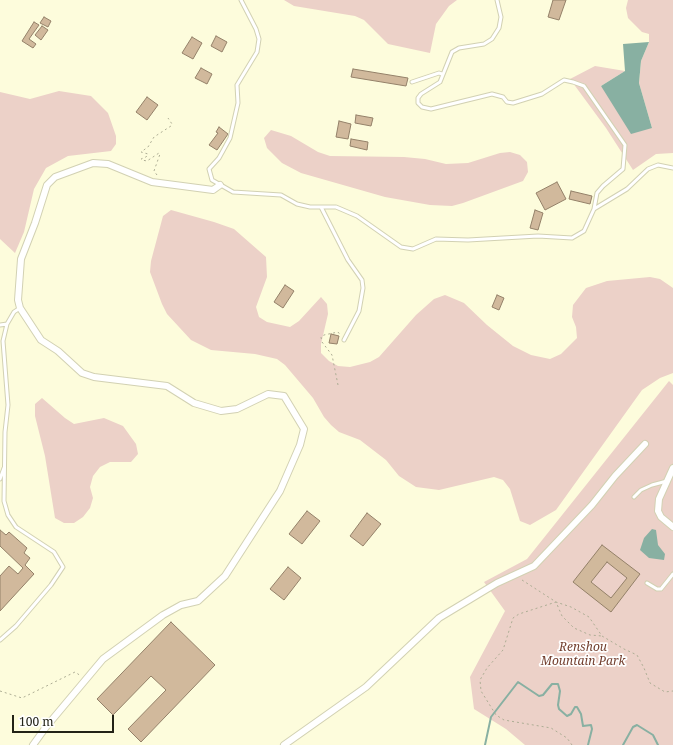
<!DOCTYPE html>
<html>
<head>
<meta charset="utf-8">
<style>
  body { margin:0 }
  #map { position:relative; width:673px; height:745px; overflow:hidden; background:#fdfcdc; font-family:"Noto Serif",serif }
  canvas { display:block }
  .scale { position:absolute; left:12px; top:715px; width:102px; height:18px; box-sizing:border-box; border:2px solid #222216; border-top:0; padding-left:5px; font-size:12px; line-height:14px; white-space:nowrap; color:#222216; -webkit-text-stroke:3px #fff; paint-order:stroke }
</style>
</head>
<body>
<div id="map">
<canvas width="673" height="745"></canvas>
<div class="scale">100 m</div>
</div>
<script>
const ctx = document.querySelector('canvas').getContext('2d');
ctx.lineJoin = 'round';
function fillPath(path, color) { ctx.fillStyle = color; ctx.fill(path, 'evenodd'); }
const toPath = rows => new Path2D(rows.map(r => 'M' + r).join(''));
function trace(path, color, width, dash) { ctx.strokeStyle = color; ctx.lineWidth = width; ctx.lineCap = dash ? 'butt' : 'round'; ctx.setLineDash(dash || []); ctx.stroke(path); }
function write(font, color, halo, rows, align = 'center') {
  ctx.font = font + ' "Noto Serif",serif'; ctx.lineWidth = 3.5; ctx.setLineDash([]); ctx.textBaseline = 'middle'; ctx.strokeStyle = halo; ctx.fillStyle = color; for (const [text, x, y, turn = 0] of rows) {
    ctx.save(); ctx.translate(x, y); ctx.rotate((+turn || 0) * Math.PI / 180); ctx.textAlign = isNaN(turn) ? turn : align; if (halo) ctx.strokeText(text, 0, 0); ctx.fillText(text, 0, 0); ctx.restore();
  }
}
fillPath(toPath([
  [284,0,457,0,449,6,436,24,430,53,388,44,364,20,355,16,294,6],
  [628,0,673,0,673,153,656,154,633,170,606,128,570,79,595,66,625,71,601,86,652,128,639,83,641,61,649,42,649,34,642,32,628,18,626,8],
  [59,91,91,96,108,113,116,136,116,144,111,151,68,156,46,168,34,189,24,232,15,253,0,239,0,92,30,99],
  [271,130,291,136,318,152,330,156,404,157,425,159,446,164,468,163,500,153,510,152,520,155,527,162,528,172,523,181,463,203,452,206,430,205,385,197,301,173,282,163,267,148,264,138],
  [171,210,214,222,234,229,266,257,267,277,256,307,259,317,267,322,290,327,299,321,321,297,327,304,328,314,321,344,321,353,329,361,338,366,350,367,370,362,379,357,416,315,434,299,445,295,464,303,487,325,513,346,531,355,550,359,561,354,577,338,576,327,572,317,573,305,586,288,607,281,650,277,660,279,673,288,673,373,660,378,642,390,556,510,530,525,520,521,510,489,503,480,494,477,439,490,416,487,399,476,386,460,360,440,339,432,331,425,324,417,313,398,285,365,277,359,255,354,211,350,191,340,167,314,162,304,150,272,151,261,163,216],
  [669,381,673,385,673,745,525,745,506,729,474,709,470,677,505,611,484,582,527,559],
  [42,398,65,418,74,424,104,418,123,426,136,444,138,454,131,462,110,462,100,467,93,476,90,487,93,498,90,508,83,517,74,523,64,523,55,518,45,456,35,416,35,404]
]), '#ecd1c8');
fillPath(toPath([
  [649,42,641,61,639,83,652,128,631,134,601,86,625,71,623,44],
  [652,529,656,530,658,545,665,554,664,560,649,558,640,550,644,538]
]), '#88b0a2');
trace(toPath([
  [485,745,491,717,518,682,539,696,543,695,552,684,558,684,560,691,558,705,559,709,567,716,571,714,575,707,577,707,581,714,583,726,591,725,592,729,588,745],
  [623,745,633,727,637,725,653,735,658,745]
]), '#88b0a2', 2);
const building = toPath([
  [553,0,566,0,559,20,548,17,553,0],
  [44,17,51,21,48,27,40,23,44,17],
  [34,22,39,25,29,39,36,44,33,48,22,41,34,22],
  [42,26,48,30,41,40,35,35,42,26],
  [216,36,227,42,222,52,211,46,216,36],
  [192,37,202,43,193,59,182,53,192,37],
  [201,68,212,74,207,84,195,78,201,68],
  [353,69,408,78,406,86,351,77,353,69],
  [147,97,158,105,147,120,136,112,147,97],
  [356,115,373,118,371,126,355,123,356,115],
  [339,121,351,124,348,139,336,137,339,121],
  [219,127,228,134,217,150,209,145,218,133,216,132,219,127],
  [351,139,368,142,367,150,350,146,351,139],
  [557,182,566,199,545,210,536,193,557,182],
  [571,191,592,196,590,204,569,199,571,191],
  [535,210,543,213,538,230,530,228,535,210],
  [285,285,294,291,283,308,274,302,285,285],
  [497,295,504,298,499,310,492,307,497,295],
  [331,334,339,336,337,344,329,343,331,334],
  [307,511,320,521,302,544,289,534,307,511],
  [367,513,381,524,363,546,350,536,367,513],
  [0,530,6,535,9,532,27,548,24,553,30,558,25,565,34,574,0,611,0,576,9,566,18,574,23,568,0,546,0,530],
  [602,545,640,574,611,612,573,582,602,545],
  [607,562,627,578,611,598,591,582,607,562],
  [288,567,301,578,284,600,270,589,288,567],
  [171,622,215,665,141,742,128,729,166,690,151,676,113,715,97,699,171,622]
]);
fillPath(building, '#d1b99c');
trace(building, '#948169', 1);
const service = toPath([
  [241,0,256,29,259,39,257,52,237,85,238,103,230,138,219,158,209,169,212,180,233,192,281,195,297,204,310,207,336,207,357,216,401,247,413,249,436,239,468,240,538,236,572,238,584,231,594,209,627,189,648,169,658,165,673,168],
  [497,0,501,17,499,28,492,39,484,44,459,48,452,52,440,82,421,94,418,98,418,103,422,107,431,109,492,94,503,97,507,102,513,103,542,94,564,80,573,82,584,86,625,145,623,169,603,186,597,193,594,209],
  [412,82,439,73,442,74],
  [321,207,348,260,362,280,363,288,359,311,344,340],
  [0,325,7,324],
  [0,479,4,468],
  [634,497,641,490,652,485,667,481],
  [647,583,657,589,661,589,673,574],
  [0,640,16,626,51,585,63,567,54,552,16,527,8,515,4,501,5,432,8,405,3,341,7,324,14,312,20,308]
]);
const minor = toPath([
  [673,468,659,499,658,511,661,517,673,527],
  [33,745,46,727,103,659,163,615,181,605,198,601,225,576,280,491,300,445,304,429,284,396,268,394,237,409,221,411,194,403,167,386,94,377,82,373,58,351,41,340,20,308,18,300,21,259,35,223,47,185,55,177,93,163,108,164,152,182,213,190,220,185],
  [284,745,366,687,439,618,497,583,534,566,592,505,615,476,645,444]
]);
trace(service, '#d2d1b3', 5);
trace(minor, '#d2d1b3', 8);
trace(toPath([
  [157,175,154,171,160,154,159,153,147,161,142,160,141,159,146,157,148,154,141,152,148,147,154,137,171,126,172,124,168,118],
  [338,385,332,355,322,342,321,337,324,335,338,332,341,336],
  [522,580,556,602,571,607,589,617,602,636,624,649,637,655,644,668,650,683,665,692,673,691],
  [0,691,22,698,75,672,81,676],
  [572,745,567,738,551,728,504,720,496,715,481,691,480,680,487,668,503,650,513,618,519,614,556,602,562,616,574,628,590,635,602,636]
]), '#adad94', 1, [2, 3]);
trace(service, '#fff', 3);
trace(minor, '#fff', 6);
write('italic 12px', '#723e2d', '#fff', [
  ["Renshou",583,648],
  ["Mountain Park",583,662]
]);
</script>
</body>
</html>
